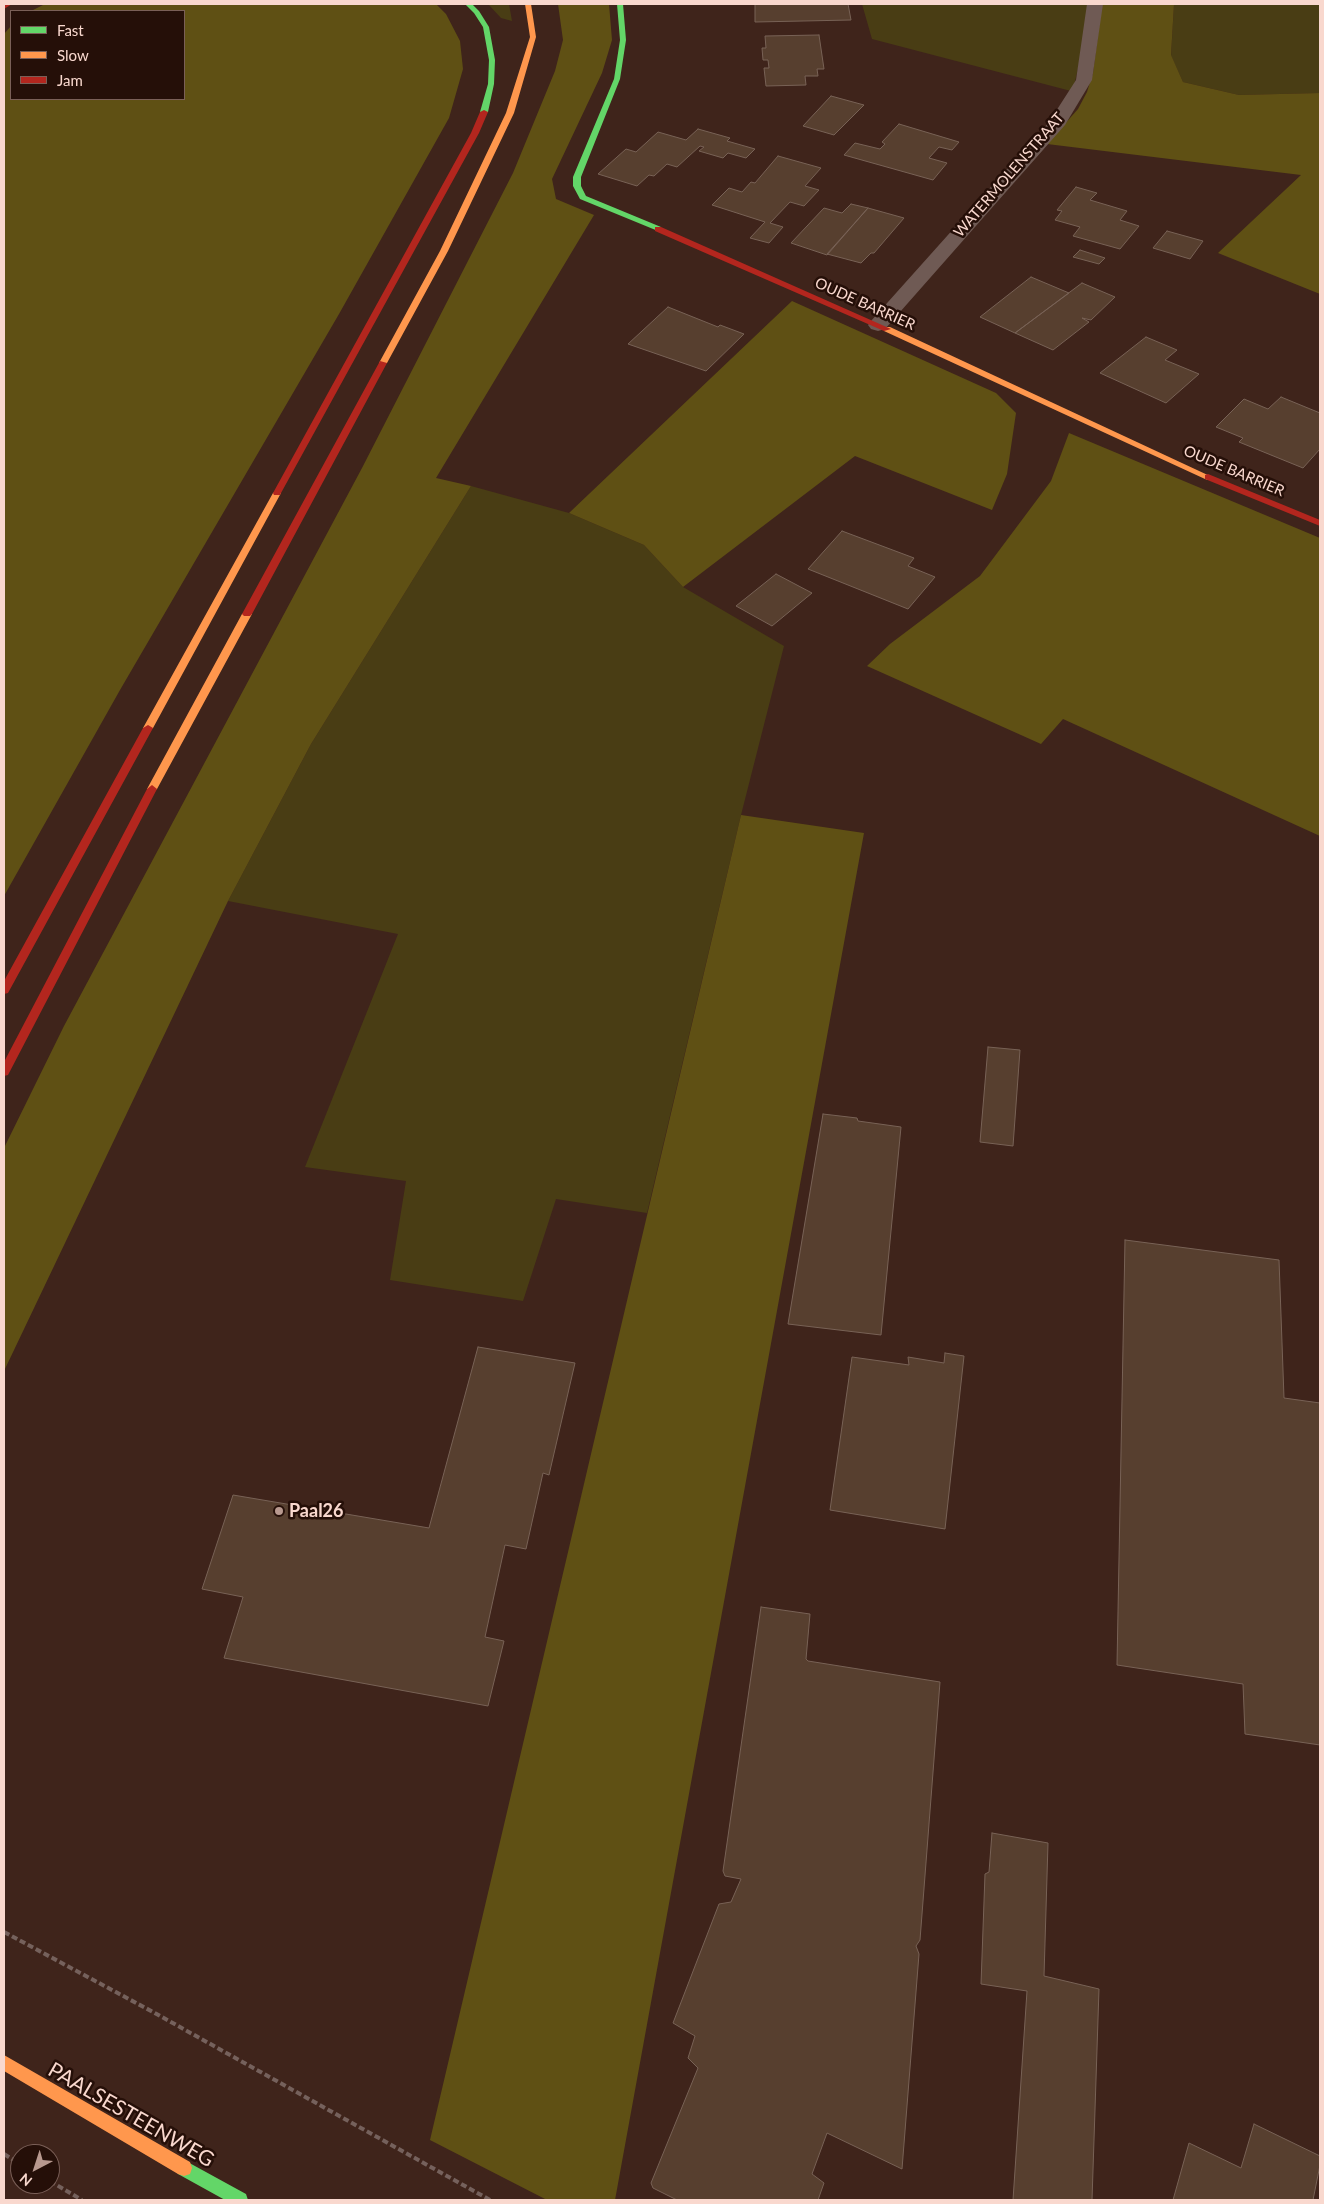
<!DOCTYPE html>
<html>
<head>
<meta charset="utf-8">
<style>
  body { margin:0 }
  #map { position:relative; width:1324px; height:2204px; overflow:hidden; background:#3f241b; font-family:Lato,sans-serif }
  canvas { display:block }
  .frame { position:absolute; inset:0; border:5px solid #f9d8ce; pointer-events:none }
  .legend { position:absolute; left:10px; top:10px; width:175px; height:90px; box-sizing:border-box; background:#250f08; border:1px solid #7a5f57; margin:0; padding:6px 9px; list-style:none; font-size:15px; color:#f9d8ce }
  .legend li { display:flex; align-items:center; gap:10px; height:25px }
  .legend b { width:25px; border:1px solid #7a5f57 }
  .north { position:absolute; left:10px; top:2144px; width:50px; height:50px; box-sizing:border-box; background:#250f08; border:1px solid #7a5f57; border-radius:50%; rotate:220deg; font-size:14px; font-weight:700; line-height:20px; text-align:center; color:#f9d8ce }
  .north::after { content:''; display:block; margin:auto; width:18px; height:22px; background:#b8998f; clip-path:polygon(50% 0,100% 100%,50% 72%,0 100%) }
</style>
</head>
<body>
<div id="map">
<canvas width="1324" height="2204"></canvas>
<div class="frame"></div>
<ul class="legend">
<li><b style="height:6px;background:#63d668"></b>Fast</li>
<li><b style="height:6px;background:#ff974d"></b>Slow</li>
<li><b style="height:6px;background:#b3261e"></b>Jam</li>
</ul>
<div class="north">N</div>
</div>
<script>
const ctx = document.querySelector('canvas').getContext('2d');
ctx.lineJoin = 'round';
function fillPath(path, color) { ctx.fillStyle = color; ctx.fill(path, 'evenodd'); }
const toPath = rows => new Path2D(rows.map(r => 'M' + r).join(''));
function trace(path, color, width, dash) { ctx.strokeStyle = color; ctx.lineWidth = width; ctx.lineCap = dash ? 'butt' : 'round'; ctx.setLineDash(dash || []); ctx.stroke(path); }
function write(font, color, halo, rows, align = 'center') {
  ctx.font = font + ' Lato,sans-serif'; ctx.lineWidth = 5; ctx.setLineDash([]); ctx.textBaseline = 'middle'; ctx.strokeStyle = halo; ctx.fillStyle = color; for (const [text, x, y, turn = 0] of rows) {
    ctx.save(); ctx.translate(x, y); ctx.rotate((+turn || 0) * Math.PI / 180); ctx.textAlign = isNaN(turn) ? turn : align; if (halo) ctx.strokeText(text, 0, 0); ctx.fillText(text, 0, 0); ctx.restore();
  }
}
fillPath(toPath([
  [488,4,509,4,512,21,501,18],
  [862,4,1088,4,1081,55,1074,86,1071,91,872,39],
  [1174,4,1320,4,1320,93,1239,95,1183,82,1171,56],
  [471,486,569,513,644,545,683,587,784,646,741,815,647,1213,556,1199,523,1301,390,1280,406,1181,305,1167,398,934,228,901,311,744]
]), '#493d14');
fillPath(toPath([
  [45,4,436,4,446,14,460,41,463,69,449,118,339,314,120,690,4,896,4,34,11,26,11,99,184,99,184,11,31,11],
  [558,4,609,4,612,40,602,73,552,179,556,199,594,215,436,478,471,486,311,744,228,901,4,1371,4,1148,64,1026,362,468,513,173,555,71,563,40],
  [1102,4,1174,4,1171,55,1183,82,1239,95,1320,93,1320,294,1218,253,1301,175,1047,144,1078,109,1087,92,1093,73],
  [792,301,996,393,1016,413,1007,474,992,510,855,456,683,587,644,545,569,513],
  [1069,433,1320,538,1320,836,1063,719,1041,744,867,666,890,644,980,576,1051,481],
  [741,815,864,833,615,2200,547,2200,430,2140]
]), '#5f5014');
const building = toPath([
  [755,4,848,4,851,20,755,22,755,4],
  [819,35,824,69,817,69,818,76,805,76,806,85,766,86,764,68,769,68,768,60,763,60,762,48,766,48,765,36,819,35],
  [831,96,864,105,834,135,803,126,831,96],
  [899,124,959,142,952,150,939,147,929,158,947,163,933,180,844,155,855,143,880,149,885,144,882,142,899,124],
  [698,129,730,138,727,141,755,149,746,158,728,153,723,158,699,151,704,147,700,146,677,167,667,164,654,176,649,175,637,186,598,174,626,149,636,152,658,132,686,140,698,129],
  [778,156,821,168,805,186,819,190,804,206,790,202,770,223,783,227,769,243,750,238,765,222,712,205,729,188,742,192,751,182,755,183,778,156],
  [1076,187,1097,193,1090,200,1127,211,1120,220,1139,226,1120,249,1073,236,1080,227,1055,220,1062,211,1057,210,1076,187],
  [851,204,868,208,827,255,791,243,824,208,842,213,851,204],
  [868,208,904,218,874,253,871,253,861,263,827,254,868,208],
  [1167,231,1203,241,1190,259,1153,248,1167,231],
  [1080,250,1105,258,1099,264,1073,257,1080,250],
  [1031,277,1069,293,1015,333,980,317,1031,277],
  [1082,283,1115,297,1091,320,1082,318,1089,322,1053,350,1015,333,1082,283],
  [668,307,718,327,720,325,744,334,706,371,628,344,668,307],
  [1146,337,1177,350,1165,360,1199,374,1166,403,1100,373,1146,337],
  [1281,397,1320,413,1320,449,1303,468,1239,442,1243,438,1216,427,1244,399,1268,409,1281,397],
  [842,531,914,558,908,566,935,577,908,609,808,569,842,531],
  [776,574,812,593,772,626,736,606,776,574],
  [988,1047,1020,1050,1013,1146,980,1142,988,1047],
  [823,1114,857,1118,858,1121,901,1127,881,1335,788,1324,823,1114],
  [1125,1240,1279,1260,1284,1398,1320,1403,1320,1745,1245,1734,1243,1684,1117,1665,1125,1240],
  [478,1347,575,1363,549,1475,543,1473,526,1549,505,1545,485,1637,504,1641,488,1706,224,1658,243,1597,202,1589,233,1495,429,1528,478,1347],
  [945,1353,964,1356,945,1529,830,1510,852,1357,909,1365,908,1357,944,1363,945,1353],
  [761,1607,810,1614,806,1659,808,1661,940,1682,920,1940,916,1946,919,1954,902,2169,827,2133,812,2174,824,2183,818,2200,677,2200,653,2188,651,2183,698,2068,688,2058,695,2036,673,2023,719,1904,731,1902,741,1879,725,1876,723,1871,761,1607],
  [992,1833,1048,1843,1044,1976,1099,1989,1092,2200,1013,2200,1027,1991,981,1984,985,1874,989,1872,992,1833],
  [1254,2124,1320,2156,1320,2165,1313,2200,1173,2200,1189,2143,1241,2168,1254,2124]
]);
fillPath(building, '#573f2f');
trace(building, '#786256', 1);
trace(toPath([
  [4,1932,153,2012,490,2200],
  [4,2154,20,2164],
  [50,2181,82,2200]
]), '#75615c', 4, [6, 3]);
fillPath(toPath([
  [1087,4,1103,4,1092,80,1065,125,885,329,878,331,871,329,868,325,871,321,1049,122,1076,80,1087,4]
]), '#6f5a54');
fillPath(toPath([
  [465,4,472,4,479,11,489,27,495,60,494,84,488,112,484,114,480,112,488,84,489,60,483,27,474,13,465,4],
  [617,4,623,4,626,40,620,79,581,177,581,186,586,196,661,227,661,231,658,231,580,199,573,186,573,177,614,79,620,40,617,4],
  [184,2160,246,2194,248,2200,225,2200,178,2174,176,2168,178,2162,184,2160]
]), '#63d668');
fillPath(toPath([
  [525,4,531,4,536,37,514,113,448,251,387,363,380,365,379,363,440,251,506,113,530,37,525,4],
  [884,327,890,327,1212,477,1208,480,1205,479,884,331,884,327],
  [277,490,281,493,153,728,148,731,145,730,143,728,273,493,277,490],
  [247,611,252,614,157,789,152,793,148,792,147,789,242,614,247,611],
  [4,2055,190,2162,192,2168,190,2174,184,2176,178,2174,4,2071,4,2055]
]), '#ff974d');
fillPath(toPath([
  [4,4,12,4,4,9,4,4],
  [484,110,488,112,479,133,281,493,280,495,274,495,273,493,471,133,480,112,484,110],
  [655,227,661,227,891,329,884,331,655,231,655,227],
  [380,361,387,363,252,614,250,616,244,616,242,614,380,361],
  [1208,474,1320,520,1320,526,1205,479,1205,475,1208,474],
  [148,725,153,728,8,993,4,994,4,981,143,728,148,725],
  [152,785,157,789,8,1075,4,1076,4,1062,147,789,152,785]
]), '#b3261e');
for (const [x, y, r, color] of [
  [279,1511,5,"#b8998f"]
]) { const dot = new Path2D(); dot.arc(x, y, r, 0, 2 * Math.PI); ctx.fillStyle = color; ctx.fill(dot); trace(dot, '#250f08', 2); }
write('15px', '#f9d8ce', '#250f08', [
  ["WATERMOLENSTRAAT",1009,175,-49],
  ["OUDE BARRIER",865,304,24],
  ["OUDE BARRIER",1234,471,23]
]);
write('bold 18px', '#f9d8ce', '#250f08', [
  ["Paal26",289,1511]
], 'left');
write('21px', '#f9d8ce', '#250f08', [
  ["PAALSESTEENWEG",131,2115,30]
]);
</script>
</body>
</html>
